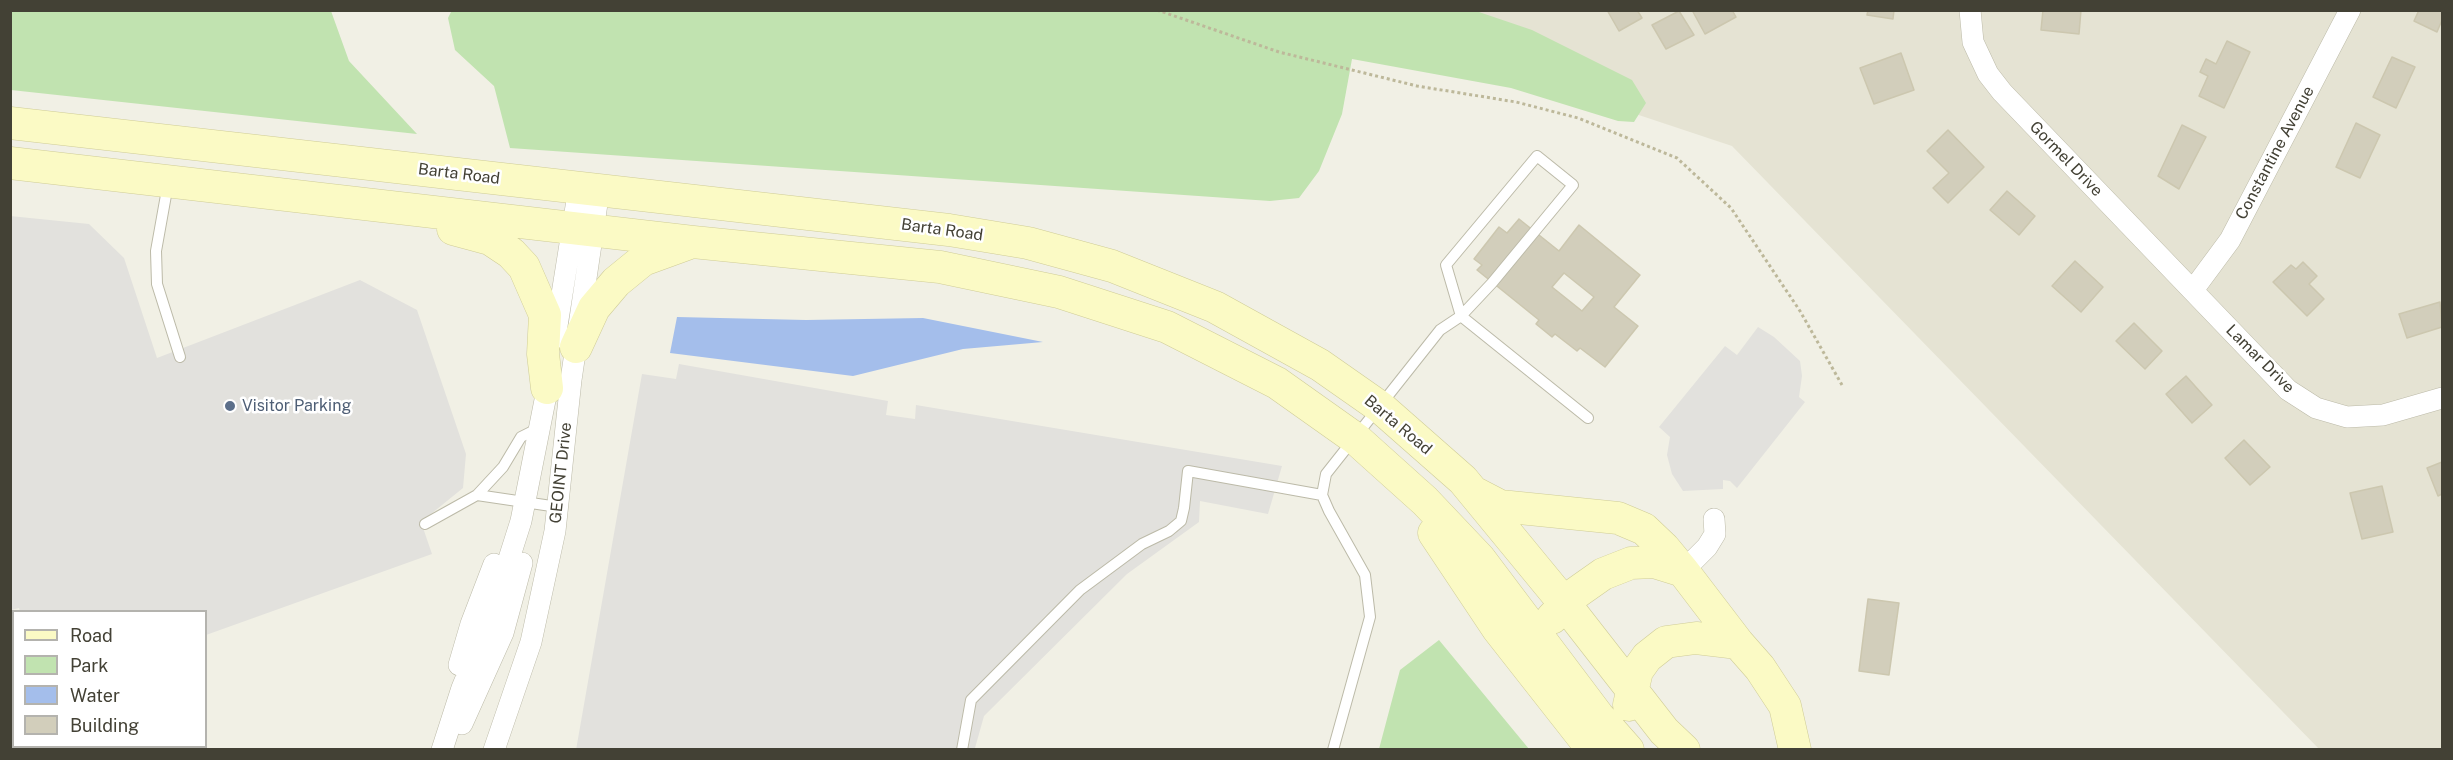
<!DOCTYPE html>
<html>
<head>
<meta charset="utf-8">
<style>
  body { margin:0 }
  #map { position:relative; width:2453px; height:760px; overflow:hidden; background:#f1f0e5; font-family:"Public Sans",sans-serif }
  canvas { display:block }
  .frame { position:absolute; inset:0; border:12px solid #434135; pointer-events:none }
  .legend { position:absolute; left:12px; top:610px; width:195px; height:138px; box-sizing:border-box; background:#fff; border:2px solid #b4b3ae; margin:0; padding:8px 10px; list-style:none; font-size:18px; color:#434135 }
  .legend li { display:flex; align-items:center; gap:12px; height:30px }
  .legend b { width:30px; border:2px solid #b4b3ae }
</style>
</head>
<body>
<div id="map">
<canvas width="2453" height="760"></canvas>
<div class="frame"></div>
<ul class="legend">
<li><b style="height:8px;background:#fbfac5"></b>Road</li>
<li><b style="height:16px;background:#c1e3b0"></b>Park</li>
<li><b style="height:16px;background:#a4beeb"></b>Water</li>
<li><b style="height:16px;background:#d2cebb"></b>Building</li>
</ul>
</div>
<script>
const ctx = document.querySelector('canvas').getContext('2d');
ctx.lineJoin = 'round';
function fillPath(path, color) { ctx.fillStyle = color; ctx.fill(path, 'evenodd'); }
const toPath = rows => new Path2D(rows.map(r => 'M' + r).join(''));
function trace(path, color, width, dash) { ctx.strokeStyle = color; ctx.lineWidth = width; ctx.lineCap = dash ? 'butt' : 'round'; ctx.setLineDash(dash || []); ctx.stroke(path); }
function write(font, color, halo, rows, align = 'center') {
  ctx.font = font + ' "Public Sans",sans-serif'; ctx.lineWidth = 5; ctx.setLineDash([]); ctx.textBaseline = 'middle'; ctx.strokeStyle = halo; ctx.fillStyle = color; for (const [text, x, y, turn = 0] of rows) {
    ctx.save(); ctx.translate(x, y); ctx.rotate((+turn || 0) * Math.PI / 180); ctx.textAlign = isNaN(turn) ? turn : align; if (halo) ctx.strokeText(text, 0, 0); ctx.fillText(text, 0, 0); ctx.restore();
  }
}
fillPath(toPath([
  [1326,11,2442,11,2442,749,2319,749,1732,146]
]), '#e5e3d3');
fillPath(toPath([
  [11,10,331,11,349,61,417,134,11,90],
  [452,10,1476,11,1532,30,1632,80,1646,103,1634,122,1618,121,1511,88,1352,59,1342,114,1319,171,1299,198,1270,201,510,148,494,86,455,50,448,18],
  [1439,640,1529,749,1379,749,1400,670]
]), '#c1e3b0');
fillPath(toPath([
  [10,216,89,224,124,258,157,358,360,280,417,310,466,454,463,488,421,522,432,554,206,635,206,612,20,612,19,608,11,610],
  [1758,327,1774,337,1800,361,1802,376,1799,397,1805,402,1737,488,1730,481,1723,480,1723,489,1683,491,1672,474,1667,455,1670,437,1659,427,1725,346,1737,355],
  [679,364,888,401,886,415,915,419,916,405,1282,466,1268,514,1200,501,1199,522,1127,574,984,716,975,748,980,749,576,750,642,374,676,379]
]), '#e2e1dd');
fillPath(toPath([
  [677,317,806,320,923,318,1043,342,963,349,853,376,670,353]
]), '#a4beeb');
const building = toPath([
  [1607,10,1637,10,1642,18,1619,31,1607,10],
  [1692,10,1732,10,1736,17,1705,34,1692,10],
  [1868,10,1894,10,1893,19,1867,15,1868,10],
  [2043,10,2081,10,2079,34,2041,30,2043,10],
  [2419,10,2442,10,2442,20,2437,32,2414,21,2419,10],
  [1679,11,1694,35,1666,49,1652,25,1679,11],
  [2227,41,2250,52,2224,108,2199,96,2208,76,2200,72,2206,59,2216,64,2227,41],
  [1901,53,1914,90,1874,104,1860,68,1901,53],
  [2392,57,2415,67,2396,108,2373,97,2392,57],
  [2356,123,2380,135,2360,178,2336,167,2356,123],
  [2182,125,2206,137,2179,189,2158,176,2182,125],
  [1948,130,1984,167,1948,203,1933,188,1949,173,1927,151,1948,130],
  [2007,191,2035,216,2019,235,1990,210,2007,191],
  [1519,219,1559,251,1579,225,1640,275,1614,307,1638,326,1605,367,1580,348,1577,351,1555,334,1552,337,1536,324,1539,320,1477,270,1482,265,1474,259,1499,227,1507,233,1519,219],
  [1564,273,1594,297,1582,311,1552,287,1564,273],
  [2075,261,2103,287,2081,312,2052,286,2075,261],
  [2303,262,2317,276,2309,284,2324,299,2307,316,2273,282,2291,265,2296,269,2303,262],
  [2440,302,2442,327,2407,338,2399,314,2440,302],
  [2134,323,2162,351,2145,369,2116,341,2134,323],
  [2186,376,2212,405,2192,423,2166,394,2186,376],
  [2244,440,2270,467,2250,485,2225,458,2244,440],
  [2442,462,2442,494,2438,496,2427,468,2442,462],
  [2382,486,2393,532,2362,539,2350,493,2382,486],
  [1868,599,1899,603,1889,675,1859,671,1868,599]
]);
fillPath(building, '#d2cebb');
trace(building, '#ccc7af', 1.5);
const lane = toPath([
  [168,184,156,251,157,284,180,357],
  [477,495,558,507],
  [425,524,477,495,503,467,521,437,539,428],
  [962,750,971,700,1080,590,1142,544,1169,531,1181,521,1184,508,1188,471,1322,495],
  [1333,750,1370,617,1365,575,1329,511,1322,495,1326,474,1440,330,1461,316,1492,283,1573,185,1537,156,1446,265,1461,316,1588,418]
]);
const street = toPath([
  [1970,10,1973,42,1988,74,2002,92,2288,390,2316,408,2347,417,2383,415,2442,398],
  [2193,290,2230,240,2350,10],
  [555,338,579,188],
  [1683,571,1707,547,1715,534,1714,519],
  [459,665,471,624,494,564],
  [462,724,503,633,522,563],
  [442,750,462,688,487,628,521,521,550,375],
  [494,750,531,642,555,531,571,380,599,190]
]);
const secondary = toPath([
  [10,123,949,230,1028,243,1112,266,1215,307,1320,365,1380,407,1463,480,1565,604,1664,731,1684,750],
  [10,163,693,242,940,267,1059,292,1167,327,1277,383,1356,439,1425,501,1479,558,1598,716,1628,750],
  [453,229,490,239,511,253,524,267,545,315,543,354,547,388],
  [576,347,594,308,616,282,643,260,687,244],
  [1475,493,1500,506,1618,518,1644,529,1664,548,1683,571],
  [1434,533,1498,629,1593,750],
  [1552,618,1576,593,1603,574,1631,563,1654,562,1683,571,1738,643],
  [1629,705,1637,671,1647,657,1666,642,1696,638,1738,643,1760,668,1785,706,1795,750]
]);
trace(lane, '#bcbaa8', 12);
trace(street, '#bcbaa8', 22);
trace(secondary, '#cfcc97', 33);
trace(toPath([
  [1157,10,1279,52,1417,86,1516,102,1578,118,1677,158,1731,208,1800,311,1842,385]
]), '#bdb89a', 3, [3, 3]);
trace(lane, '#fff', 10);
trace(street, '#fff', 21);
trace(secondary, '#fbfac5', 32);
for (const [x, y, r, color] of [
  [230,406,6,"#5c6f8a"]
]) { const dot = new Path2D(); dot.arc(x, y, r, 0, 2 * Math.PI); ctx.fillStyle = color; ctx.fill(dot); trace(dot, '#fff', 2); }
write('16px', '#434135', '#fff', [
  ["Constantine Avenue",2275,153,-62],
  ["Gormel Drive",2066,159,46],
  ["Barta Road",459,174,7],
  ["Barta Road",942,230,8],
  ["Lamar Drive",2260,359,45],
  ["Barta Road",1398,425,40],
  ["GEOINT Drive",561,473,-84]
]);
write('16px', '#4e5e75', '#fff', [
  ["Visitor Parking",242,406]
], 'left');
</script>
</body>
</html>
